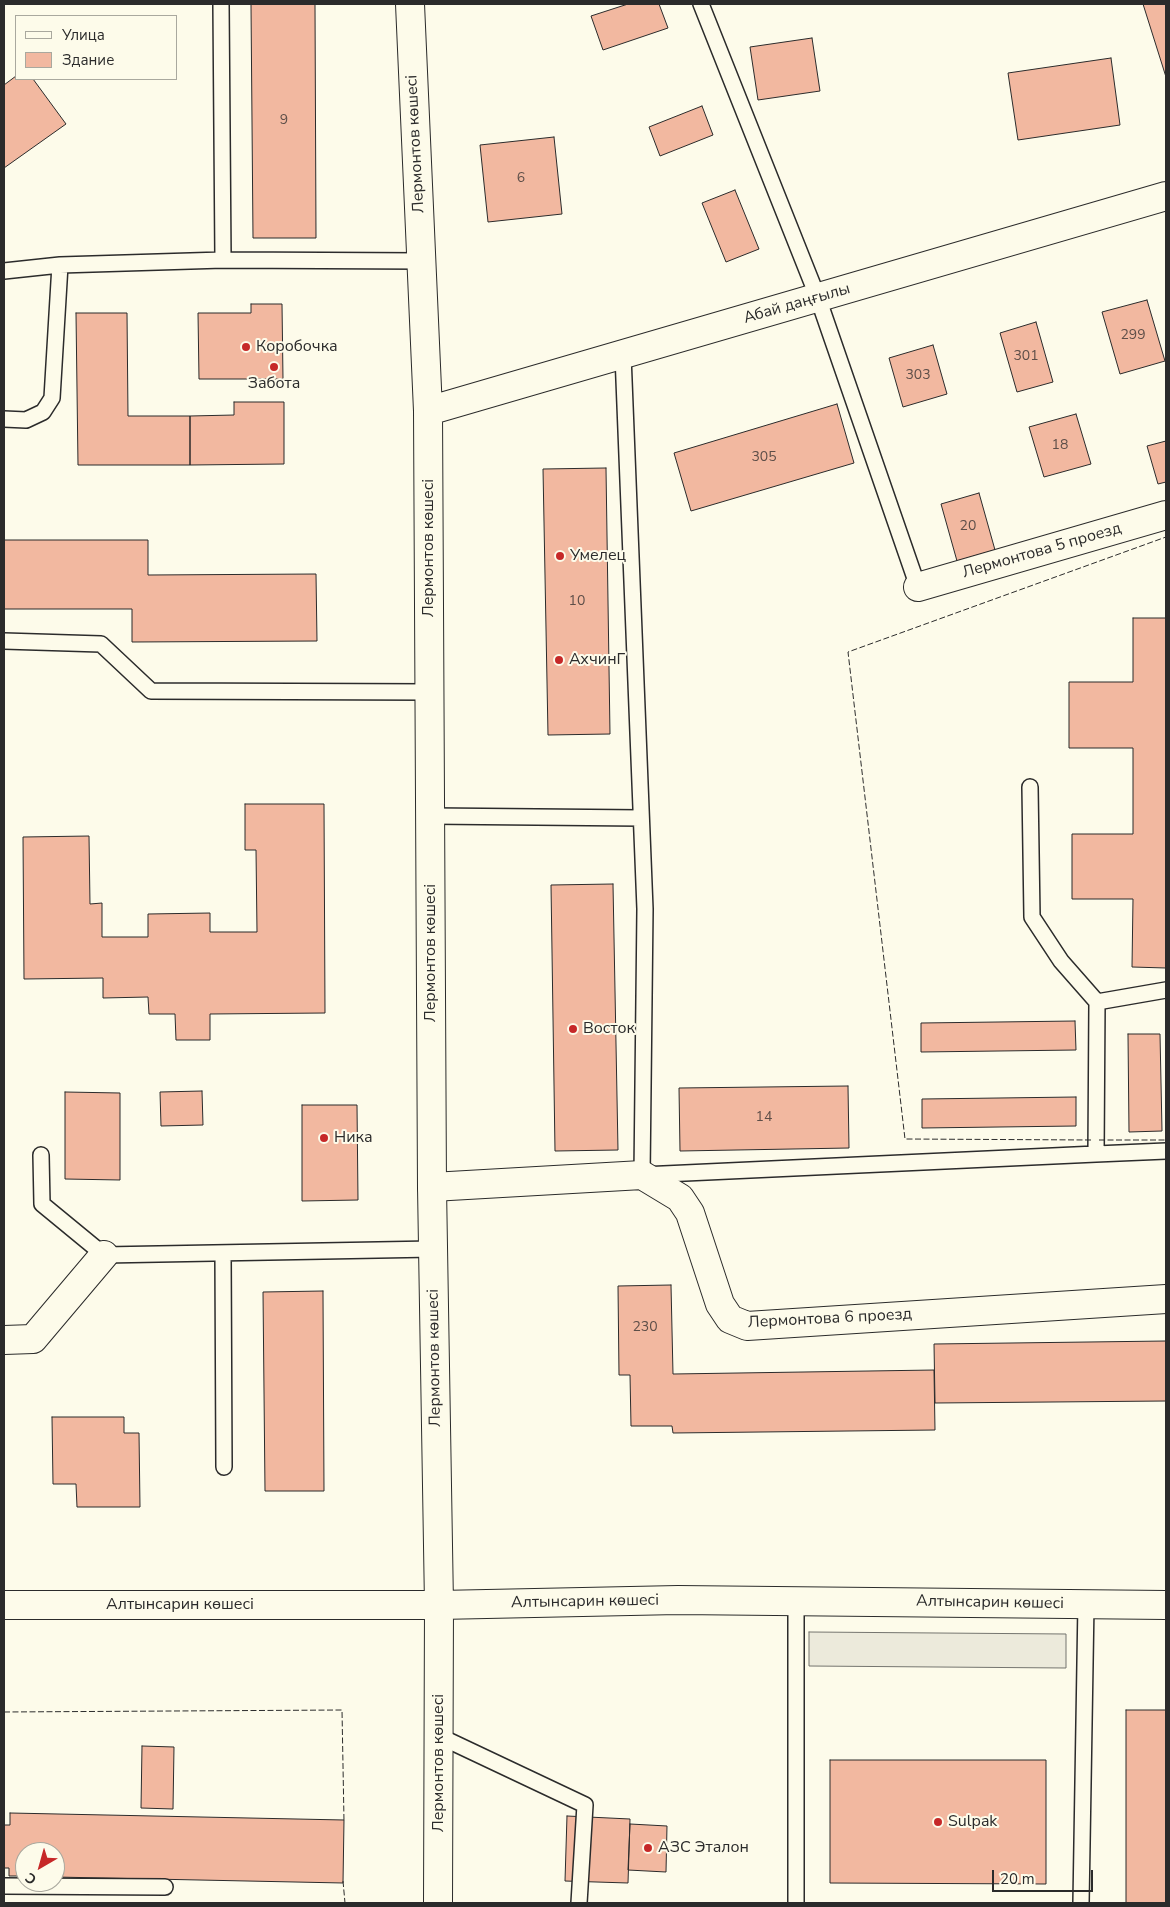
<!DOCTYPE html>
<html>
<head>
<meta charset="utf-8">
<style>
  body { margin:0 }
  #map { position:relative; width:1170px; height:1907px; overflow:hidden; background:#fdfbea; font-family:"Nunito Sans",sans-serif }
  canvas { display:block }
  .frame { position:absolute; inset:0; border:5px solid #2b2b2b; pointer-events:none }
  .legend { position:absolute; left:15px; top:15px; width:162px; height:65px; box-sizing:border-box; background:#fdfbea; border:1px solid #a9a89e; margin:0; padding:6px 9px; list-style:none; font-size:15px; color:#2b2b2b }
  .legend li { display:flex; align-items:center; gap:10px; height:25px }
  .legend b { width:25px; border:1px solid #a9a89e }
  .north { position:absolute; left:15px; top:1842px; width:50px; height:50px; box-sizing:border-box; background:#fdfbea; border:1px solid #a9a89e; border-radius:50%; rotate:218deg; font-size:14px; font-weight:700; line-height:20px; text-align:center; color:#2b2b2b }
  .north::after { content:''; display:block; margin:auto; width:18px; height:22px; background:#c62828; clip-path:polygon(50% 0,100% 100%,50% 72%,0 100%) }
  .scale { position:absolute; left:992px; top:1870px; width:101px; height:22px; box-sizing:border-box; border:2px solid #2b2b2b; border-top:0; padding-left:6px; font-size:15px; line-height:18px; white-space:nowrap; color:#2b2b2b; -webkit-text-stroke:4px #fdfbea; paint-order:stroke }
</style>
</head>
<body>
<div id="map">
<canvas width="1170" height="1907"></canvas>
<div class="frame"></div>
<ul class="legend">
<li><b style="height:6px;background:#fdfbea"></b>Улица</li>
<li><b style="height:14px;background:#f2b8a0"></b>Здание</li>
</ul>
<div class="north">С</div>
<div class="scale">20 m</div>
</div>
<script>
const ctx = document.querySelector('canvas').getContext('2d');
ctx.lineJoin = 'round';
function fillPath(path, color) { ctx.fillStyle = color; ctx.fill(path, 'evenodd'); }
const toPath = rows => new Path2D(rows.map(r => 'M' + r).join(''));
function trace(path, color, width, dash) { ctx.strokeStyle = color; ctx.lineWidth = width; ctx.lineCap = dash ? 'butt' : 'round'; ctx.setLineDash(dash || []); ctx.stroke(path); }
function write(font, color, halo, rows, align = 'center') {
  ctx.font = font + ' "Nunito Sans",sans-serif'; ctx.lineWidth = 4; ctx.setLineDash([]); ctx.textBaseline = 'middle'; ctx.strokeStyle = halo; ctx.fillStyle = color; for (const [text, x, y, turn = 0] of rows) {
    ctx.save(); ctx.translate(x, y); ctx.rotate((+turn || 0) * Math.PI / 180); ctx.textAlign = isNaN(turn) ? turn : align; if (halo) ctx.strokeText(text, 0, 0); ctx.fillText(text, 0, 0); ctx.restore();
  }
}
const parking = toPath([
  [809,1632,1066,1634,1066,1668,809,1666,809,1632]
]);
fillPath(parking, '#eceadb');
trace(parking, '#74746e', 1);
const building = toPath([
  [251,4,315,4,316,238,253,238,251,4],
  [628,4,659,4,668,28,603,50,591,16,628,4],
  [1143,4,1166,4,1166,77,1143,4],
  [812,38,820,91,758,100,750,47,812,38],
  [1111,58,1120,125,1018,140,1008,73,1111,58],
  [16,76,16,79,33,79,66,124,4,168,4,85,16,76],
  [702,106,713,135,660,156,649,127,702,106],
  [554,137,562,214,488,222,480,145,554,137],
  [735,190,759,249,726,262,702,203,735,190],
  [1147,300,1165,361,1120,374,1102,312,1147,300],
  [251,304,282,304,283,379,199,379,198,313,251,313,251,304],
  [76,313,127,313,128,416,190,416,190,465,78,465,76,313],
  [1036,322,1053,382,1017,392,1000,333,1036,322],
  [933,345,947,394,903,407,889,358,933,345],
  [234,402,284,402,284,464,190,465,190,416,234,415,234,402],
  [837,404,854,463,691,511,674,453,837,404],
  [1076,414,1091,464,1044,477,1029,427,1076,414],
  [1166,441,1166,482,1158,484,1147,446,1166,441],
  [606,468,610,734,548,735,543,469,606,468],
  [979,493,995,550,957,561,941,504,979,493],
  [4,540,148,540,148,575,316,574,317,641,132,642,132,609,4,609,4,540],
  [1133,618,1166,618,1166,968,1132,967,1133,899,1072,899,1072,834,1133,834,1133,748,1069,748,1069,682,1133,682,1133,618],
  [245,804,324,804,325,1013,210,1014,210,1040,176,1040,175,1014,149,1014,148,997,103,998,103,978,24,979,23,837,89,836,90,904,102,903,102,937,148,937,148,914,210,913,210,932,257,932,256,850,245,850,245,804],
  [613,884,618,1150,555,1151,551,885,613,884],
  [1075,1021,1076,1050,921,1052,921,1023,1075,1021],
  [1128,1034,1160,1034,1162,1131,1129,1132,1128,1034],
  [848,1086,849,1148,680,1151,679,1088,848,1086],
  [202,1091,203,1125,161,1126,160,1092,202,1091],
  [65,1092,120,1093,120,1180,65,1179,65,1092],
  [1076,1097,1076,1126,922,1128,922,1099,1076,1097],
  [302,1105,357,1105,358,1200,302,1201,302,1105],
  [671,1285,673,1374,934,1370,935,1430,673,1433,672,1426,631,1426,630,1375,619,1375,618,1286,671,1285],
  [323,1291,324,1491,265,1491,263,1292,323,1291],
  [1166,1341,1166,1401,935,1403,934,1344,1166,1341],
  [52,1417,124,1417,124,1433,139,1433,140,1507,77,1507,76,1484,53,1484,52,1417],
  [1126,1710,1166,1710,1166,1903,1126,1903,1126,1710],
  [142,1746,174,1747,173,1809,141,1808,142,1746],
  [830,1760,1046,1760,1046,1884,830,1883,830,1760],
  [10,1813,344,1820,343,1883,55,1877,55,1852,25,1852,25,1876,9,1876,9,1868,4,1868,4,1825,10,1825,10,1813],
  [567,1816,630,1819,628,1883,565,1881,567,1816],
  [630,1824,667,1826,666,1872,628,1870,630,1824]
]);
fillPath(building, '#f2b8a0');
trace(building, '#2b2b2b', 1);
const lane = toPath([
  [221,4,223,260],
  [701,4,818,298,918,587],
  [4,271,60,265,223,260,422,261],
  [623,355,645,909,642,1175,1096,1154,1097,1002,1166,990],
  [4,419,26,420,43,412,52,398,60,265],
  [4,641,101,644,151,691,430,692],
  [1030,787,1032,917,1061,961,1097,1002],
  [431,816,641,818],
  [1096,1154,1166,1151],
  [41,1155,42,1204,104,1255,433,1249],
  [223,1253,224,1467],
  [439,1736,585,1805,579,1903],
  [4,1886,165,1887],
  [796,1903,796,1601],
  [1081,1903,1086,1603]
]);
const street = toPath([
  [918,587,1166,515],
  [432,1187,642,1175,680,1198,690,1213,720,1304,730,1319,747,1326,1166,1299],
  [4,1340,33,1339,104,1255]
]);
const secondary = toPath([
  [410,4,428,411,432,1187,439,1605,438,1903],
  [428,411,1166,196],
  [4,1605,439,1605,678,1600,1166,1605]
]);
trace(lane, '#2b2b2b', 18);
trace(street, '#2b2b2b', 30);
trace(secondary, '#2b2b2b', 30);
trace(lane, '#fdfbea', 15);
trace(street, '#fdfbea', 28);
trace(secondary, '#fdfbea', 28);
trace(toPath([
  [1091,1140,905,1139,848,652,1166,537],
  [1099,1140,1166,1140],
  [4,1712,342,1710,344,1821],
  [343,1881,345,1903]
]), '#2b2b2b', 1, [6, 2.5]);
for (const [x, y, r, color] of [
  [246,347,5,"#c62828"],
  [274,367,5,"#c62828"],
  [560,556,5,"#c62828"],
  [559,660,5,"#c62828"],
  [573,1029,5,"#c62828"],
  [324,1138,5,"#c62828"],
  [938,1822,5,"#c62828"],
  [648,1848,5,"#c62828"]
]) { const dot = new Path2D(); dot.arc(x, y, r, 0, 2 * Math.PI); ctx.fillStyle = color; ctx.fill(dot); trace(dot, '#fdfbea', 2); }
write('14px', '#5d4e48', null, [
  ["9",284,121],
  ["6",521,179],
  ["299",1133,336],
  ["301",1026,357],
  ["303",918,376],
  ["18",1060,446],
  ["305",764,458],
  ["20",968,527],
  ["10",577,602],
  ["14",764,1118],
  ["230",645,1328]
]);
write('16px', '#2b2b2b', '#fdfbea', [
  ["Лермонтов көшесі",416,144,-93],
  ["Абай даңғылы",797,304,-16],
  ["Лермонтов көшесі",429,548,-90],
  ["Лермонтова 5 проезд",1042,551,-16],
  ["Лермонтов көшесі",431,953,-90],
  ["Лермонтова 6 проезд",830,1319,-3],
  ["Лермонтов көшесі",435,1358,-91],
  ["Алтынсарин көшесі",585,1602,-1],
  ["Алтынсарин көшесі",990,1603,1],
  ["Алтынсарин көшесі",180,1605],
  ["Лермонтов көшесі",439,1763,-90]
]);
write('16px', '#2b2b2b', '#fdfbea', [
  ["Коробочка",256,347],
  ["Забота",274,384,"center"],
  ["Умелец",570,556],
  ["АхчинГ",569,660],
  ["Восток",583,1029],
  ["Ника",334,1138],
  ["Sulpak",948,1822],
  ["АЗС Эталон",658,1848]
], 'left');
</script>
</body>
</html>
